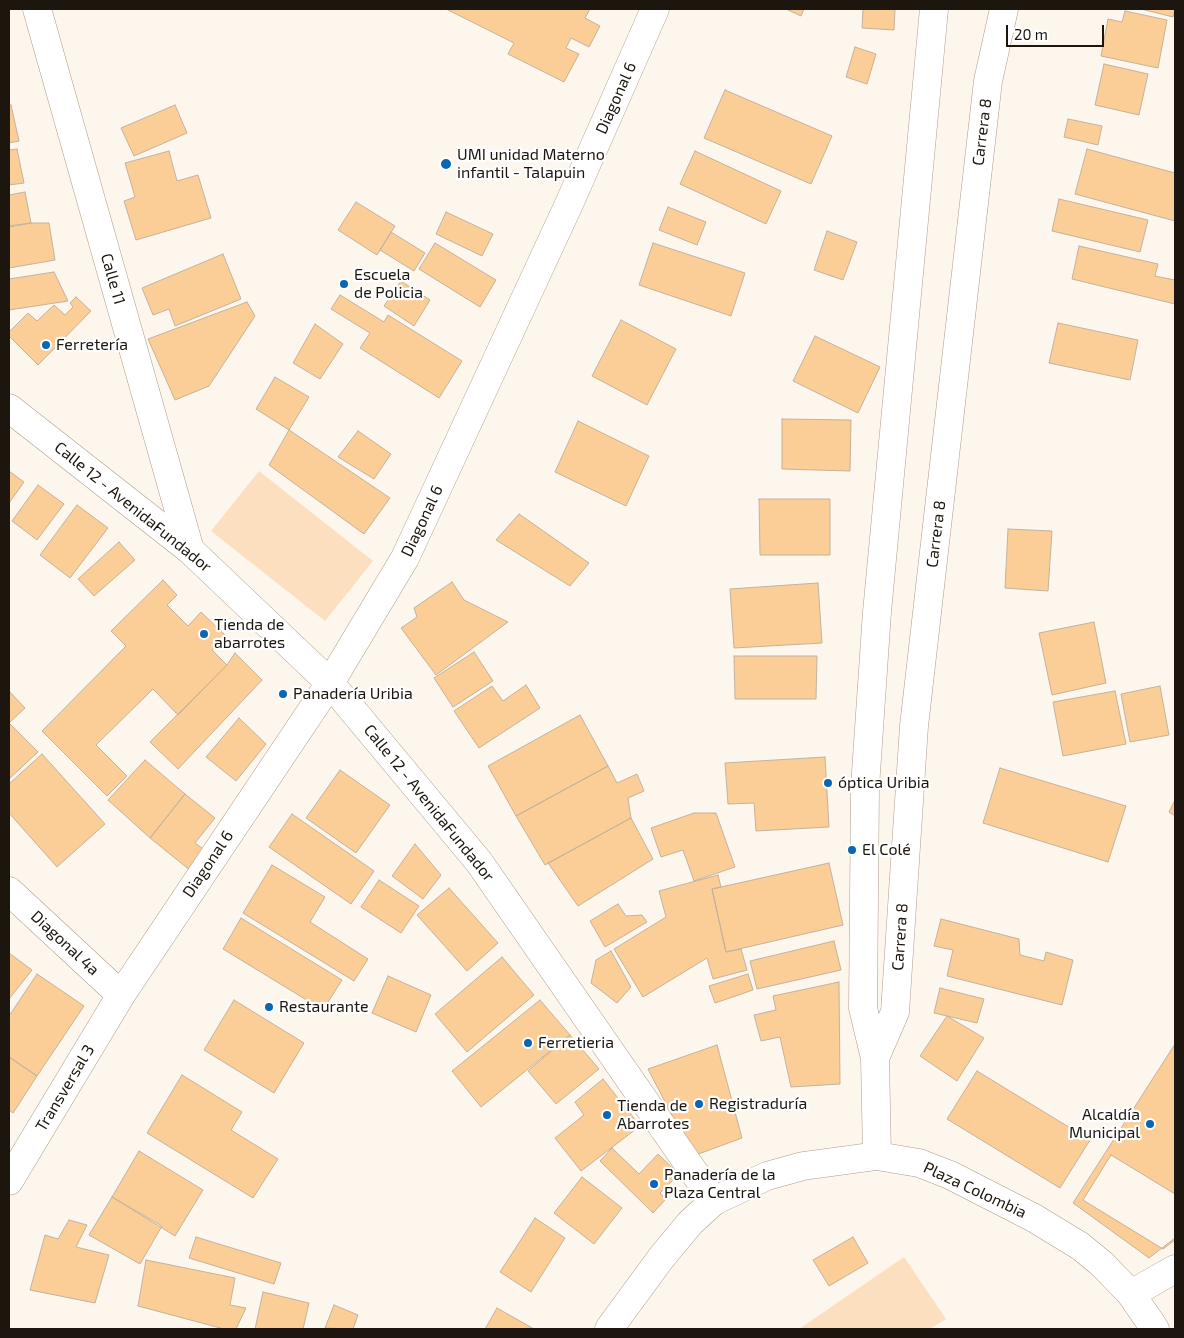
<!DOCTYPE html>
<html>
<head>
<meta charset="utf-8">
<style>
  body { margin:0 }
  #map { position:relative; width:1184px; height:1338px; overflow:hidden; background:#fdf6ed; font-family:"Exo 2",sans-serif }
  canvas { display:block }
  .frame { position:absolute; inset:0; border:10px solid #1c160e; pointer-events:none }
  .scale { position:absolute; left:1006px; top:25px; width:98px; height:22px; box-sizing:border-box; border:2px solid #1c160e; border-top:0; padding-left:6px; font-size:15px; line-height:18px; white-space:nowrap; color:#1c160e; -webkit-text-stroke:4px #fff; paint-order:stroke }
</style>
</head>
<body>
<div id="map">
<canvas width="1184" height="1338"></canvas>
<div class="frame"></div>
<div class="scale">20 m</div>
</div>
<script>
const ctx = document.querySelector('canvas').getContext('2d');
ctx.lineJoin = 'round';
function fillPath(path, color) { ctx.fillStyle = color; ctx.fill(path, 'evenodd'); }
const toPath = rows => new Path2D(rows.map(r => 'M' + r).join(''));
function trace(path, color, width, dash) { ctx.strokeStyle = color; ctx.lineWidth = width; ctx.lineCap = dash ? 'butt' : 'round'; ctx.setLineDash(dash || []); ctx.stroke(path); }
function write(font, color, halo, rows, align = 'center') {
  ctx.font = font + ' "Exo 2",sans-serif'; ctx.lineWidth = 4.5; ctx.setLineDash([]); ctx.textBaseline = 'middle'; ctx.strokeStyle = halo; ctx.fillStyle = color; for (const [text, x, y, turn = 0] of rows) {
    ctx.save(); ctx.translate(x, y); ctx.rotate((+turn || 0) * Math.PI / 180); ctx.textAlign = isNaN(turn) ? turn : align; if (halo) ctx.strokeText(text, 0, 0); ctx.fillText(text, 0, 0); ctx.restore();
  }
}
fillPath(toPath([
  [259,471,373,561,325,621,211,531],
  [904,1257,946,1319,930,1329,799,1329]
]), '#fbdfbf');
const building = toPath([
  [446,9,590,9,585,18,600,26,589,47,571,38,566,48,579,54,564,82,508,54,514,43,446,9],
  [786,9,804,9,801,16,786,9],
  [863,9,895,9,894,30,862,28,863,9],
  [1141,9,1175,9,1175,10,1173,17,1141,9],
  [1125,11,1167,20,1158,68,1101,56,1108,19,1122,22,1125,11],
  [855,47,876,54,867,84,846,77,855,47],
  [1104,64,1148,74,1139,115,1095,105,1104,64],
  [725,90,832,136,811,184,704,138,725,90],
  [11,105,19,141,9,143,9,106,11,105],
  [175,105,187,133,134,156,121,128,175,105],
  [1068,119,1102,126,1098,145,1064,137,1068,119],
  [17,149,24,183,9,185,9,150,17,149],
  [1087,149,1175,173,1175,221,1075,194,1087,149],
  [169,151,177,181,198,175,211,218,136,240,124,201,135,197,125,163,169,151],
  [695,151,781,191,766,224,680,184,695,151],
  [25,192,31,223,9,226,9,195,25,192],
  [1059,199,1148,220,1140,252,1052,231,1059,199],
  [356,202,395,226,377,255,338,230,356,202],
  [668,207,706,222,697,245,659,230,668,207],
  [446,212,493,234,482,256,436,234,446,212],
  [31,223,49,223,55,260,9,268,9,227,31,223],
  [827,231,857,242,843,280,814,270,827,231],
  [391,232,425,253,414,271,380,250,391,232],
  [435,243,496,280,480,307,419,269,435,243],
  [653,243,745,273,731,316,639,285,653,243],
  [1079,246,1158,264,1155,276,1175,280,1175,304,1072,279,1079,246],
  [223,254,241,299,175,326,169,309,153,315,142,288,223,254],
  [54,272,68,301,9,310,9,279,54,272],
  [401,281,430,300,414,326,384,306,401,281],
  [340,295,384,322,388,315,462,361,439,398,360,348,370,333,331,309,340,295],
  [76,297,91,311,38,365,9,336,9,332,28,313,37,321,54,305,65,315,73,307,70,303,76,297],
  [247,302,255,316,209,386,175,400,148,339,247,302],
  [621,320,676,349,647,405,592,376,621,320],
  [1058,323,1138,340,1130,380,1049,363,1058,323],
  [315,324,343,344,320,379,293,363,315,324],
  [815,336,880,367,858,413,793,381,815,336],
  [275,377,309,397,289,430,256,409,275,377],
  [782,419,851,420,850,471,782,469,782,419],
  [578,421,649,456,626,506,555,472,578,421],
  [289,430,390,498,364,534,269,465,289,430],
  [358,431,391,454,374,479,338,457,358,431],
  [9,471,24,482,9,503,9,471],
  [38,485,64,504,37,540,12,521,38,485],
  [759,499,830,499,830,555,760,555,759,499],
  [77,505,108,528,70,578,40,555,77,505],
  [519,514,589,563,570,586,496,540,519,514],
  [1008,529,1052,531,1048,591,1005,588,1008,529],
  [119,542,135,560,94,596,78,579,119,542],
  [163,580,177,595,167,605,188,626,201,612,226,636,212,650,227,665,178,715,153,689,96,745,127,776,107,796,42,731,126,646,111,631,163,580],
  [452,582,464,600,508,622,436,675,401,628,417,617,414,608,452,582],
  [818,583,822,643,734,648,730,589,818,583],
  [1094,622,1106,683,1052,695,1039,633,1094,622],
  [474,652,493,681,453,707,434,678,474,652],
  [235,653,262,680,178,769,150,742,227,665,235,653],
  [734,656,817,656,816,699,735,699,734,656],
  [526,685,540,708,479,748,454,711,492,686,503,701,526,685],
  [1160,686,1169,735,1130,742,1121,694,1160,686],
  [9,691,25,708,9,723,38,752,9,779,9,691],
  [1115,691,1126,744,1063,756,1053,702,1115,691],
  [580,715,608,766,516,816,488,766,580,715],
  [239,718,266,744,236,781,206,757,239,718],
  [42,754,105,824,57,867,9,813,9,784,42,754],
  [825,757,829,827,756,831,754,803,728,804,725,763,825,757],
  [145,760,185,794,150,838,108,800,145,760],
  [608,766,617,783,637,774,644,791,628,798,631,818,545,865,516,816,608,766],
  [1000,768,1126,806,1108,862,983,823,1000,768],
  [340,770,390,805,356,853,306,818,340,770],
  [185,794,215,818,195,843,207,852,191,871,150,838,185,794],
  [1175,800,1175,816,1169,812,1175,800],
  [694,813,716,813,735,867,694,881,683,850,661,857,651,828,694,813],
  [292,814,374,871,351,904,269,847,292,814],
  [631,818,653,859,578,906,548,863,631,818],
  [415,844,441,875,423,899,392,876,415,844],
  [829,863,843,925,726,952,712,889,829,863],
  [272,865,325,897,310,922,368,959,354,981,243,913,272,865],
  [718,875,721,887,712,889,726,952,741,949,747,970,713,979,707,958,643,997,614,949,666,917,659,891,718,875],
  [379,880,419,906,401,933,361,907,379,880],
  [449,888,498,943,467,971,417,915,449,888],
  [618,904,626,916,642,915,647,922,605,947,590,921,618,904],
  [241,918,342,980,323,1010,223,949,241,918],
  [941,919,1019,939,1020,955,1044,961,1046,952,1073,960,1062,1005,947,976,953,950,934,946,941,919],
  [834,941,841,970,757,989,750,961,834,941],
  [611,951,631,987,617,1003,591,983,596,960,611,951],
  [9,953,32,970,9,999,9,953],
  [502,957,534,995,467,1052,435,1014,502,957],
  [37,974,84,1006,37,1076,9,1057,9,1016,37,974],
  [748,974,753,990,715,1003,709,986,748,974],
  [388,976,431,995,416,1032,372,1013,388,976],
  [839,982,840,1084,791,1087,780,1037,761,1041,754,1015,776,1010,773,996,839,982],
  [940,988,984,999,977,1023,934,1013,940,988],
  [234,1000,304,1043,274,1093,204,1050,234,1000],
  [540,1000,570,1035,481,1107,452,1071,540,1000],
  [947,1016,984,1038,957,1081,920,1056,947,1016],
  [570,1035,599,1069,556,1104,528,1071,570,1035],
  [1175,1044,1175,1238,1149,1258,1073,1203,1175,1044],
  [717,1045,742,1138,693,1156,648,1069,717,1045],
  [9,1057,37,1076,13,1113,9,1110,9,1057],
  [977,1071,1090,1140,1060,1188,947,1119,977,1071],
  [182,1075,242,1112,231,1130,278,1159,253,1198,147,1133,182,1075],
  [603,1079,640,1126,581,1171,555,1138,584,1115,575,1102,603,1079],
  [612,1148,639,1174,658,1154,679,1174,660,1193,666,1199,653,1213,600,1161,612,1148],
  [139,1151,203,1190,175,1236,112,1197,139,1151],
  [1111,1155,1175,1194,1175,1240,1163,1249,1083,1200,1111,1155],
  [582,1177,622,1208,594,1244,554,1213,582,1177],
  [112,1197,162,1226,140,1264,89,1235,112,1197],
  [535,1218,565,1238,531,1292,500,1272,535,1218],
  [69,1220,87,1225,76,1247,109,1255,95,1303,30,1290,45,1235,58,1239,69,1220],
  [196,1237,281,1263,274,1284,189,1258,196,1237],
  [853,1237,868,1263,829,1286,813,1260,853,1237],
  [146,1260,235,1278,230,1305,246,1308,236,1329,224,1329,138,1306,146,1260],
  [263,1292,309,1303,303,1329,255,1329,263,1292],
  [334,1305,358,1315,353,1329,325,1328,334,1305],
  [497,1308,534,1329,485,1329,497,1308]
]);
fillPath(building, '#fbcd97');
trace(building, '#c4b29d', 1);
const minor = toPath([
  [37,9,190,550],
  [9,891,121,995],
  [875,1058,895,1012,914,726,988,81,1004,9],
  [877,1156,875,1058,863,1008,865,787,877,612,934,9],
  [9,1181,121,995,330,683,405,558,569,204,655,9],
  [1131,1294,1175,1269]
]);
const tertiary = toPath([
  [9,408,190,550,330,683,479,862,714,1201],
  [609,1329,661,1258,690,1223,714,1201,767,1176,803,1166,877,1156,919,1163,950,1175,1034,1218,1080,1246,1102,1264,1131,1294,1155,1329]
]);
trace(minor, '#af9d89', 29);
trace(tertiary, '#af9d89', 29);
trace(minor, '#fff', 28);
trace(tertiary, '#fff', 28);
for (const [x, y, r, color] of [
  [446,164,6,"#0866b3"],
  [344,284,5,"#0866b3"],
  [46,345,5,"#0866b3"],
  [204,634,5,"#0866b3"],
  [283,694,5,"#0866b3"],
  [828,783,5,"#0866b3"],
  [852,850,5,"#0866b3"],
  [269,1007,5,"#0866b3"],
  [528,1043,5,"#0866b3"],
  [699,1104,5,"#0866b3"],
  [607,1115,5,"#0866b3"],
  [1150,1124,5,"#0866b3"],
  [654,1184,5,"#0866b3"]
]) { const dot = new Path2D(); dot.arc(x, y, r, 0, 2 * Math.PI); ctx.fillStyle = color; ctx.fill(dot); trace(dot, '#fff', 2); }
write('16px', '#1c160e', '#fff', [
  ["Diagonal 6",616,98,-66],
  ["Carrera 8",982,132,-83],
  ["Calle 11",113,279,74],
  ["Calle 12 - AvenidaFundador",133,507,39],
  ["Diagonal 6",422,521,-65],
  ["Carrera 8",936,534,-83],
  ["Calle 12 - AvenidaFundador",429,803,51],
  ["Diagonal 6",208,864,-56],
  ["Carrera 8",900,937,-86],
  ["Diagonal 4a",65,943,43],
  ["Transversal 3",65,1088,-59],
  ["Plaza Colombia",975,1190,25]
]);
write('16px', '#1c160e', '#fff', [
  ["UMI unidad Materno",457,155],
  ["infantil - Talapuin",457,173],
  ["Escuela",354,275],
  ["de Policia",354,293],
  ["Ferretería",56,345],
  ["Tienda de",214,625],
  ["abarrotes",214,643],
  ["Panadería Uribia",293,694],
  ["óptica Uribia",838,783],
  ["El Colé",862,850],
  ["Restaurante",279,1007],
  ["Ferretieria",538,1043],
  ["Registraduría",709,1104],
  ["Tienda de",617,1106],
  ["Abarrotes",617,1124],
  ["Alcaldía",1140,1115,"right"],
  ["Municipal",1140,1133,"right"],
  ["Panadería de la",664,1175],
  ["Plaza Central",664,1193]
], 'left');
</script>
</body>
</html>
